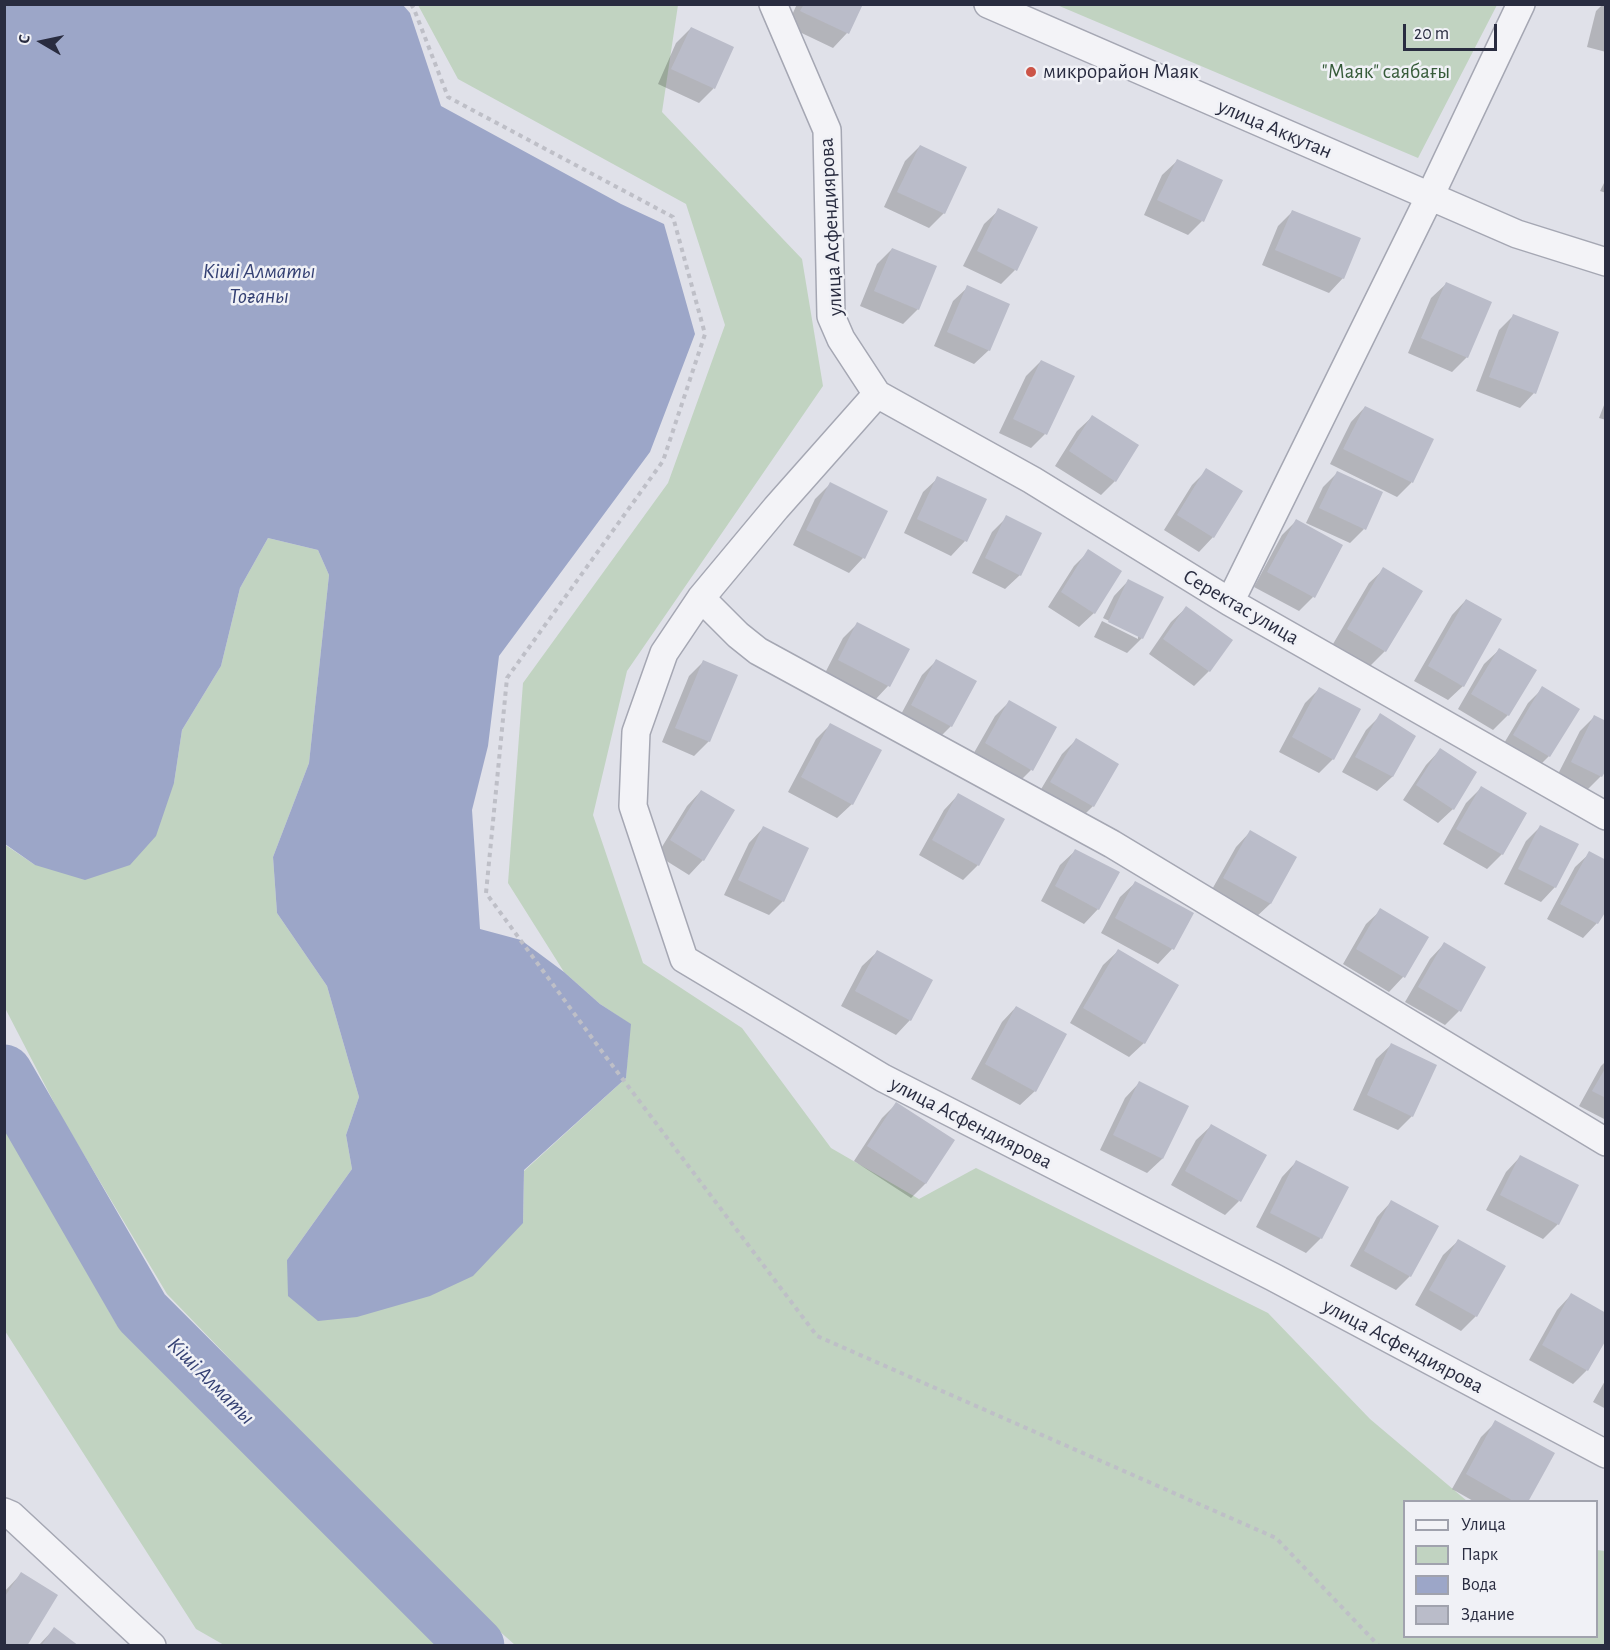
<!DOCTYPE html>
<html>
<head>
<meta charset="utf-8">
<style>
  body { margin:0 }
  #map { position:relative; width:1610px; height:1650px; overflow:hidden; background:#e0e1e9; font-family:"Alegreya Sans",sans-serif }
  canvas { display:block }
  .frame { position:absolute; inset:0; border:6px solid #292c40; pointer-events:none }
  .legend { position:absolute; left:1403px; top:1500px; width:195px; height:138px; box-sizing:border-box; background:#f0f1f6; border:2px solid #a0a2ad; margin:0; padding:8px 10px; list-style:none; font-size:18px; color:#292c40 }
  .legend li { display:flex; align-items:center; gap:12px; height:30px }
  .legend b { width:30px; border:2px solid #a0a2ad }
  .north { position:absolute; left:12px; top:12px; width:60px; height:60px; -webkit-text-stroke:4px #f0f1f6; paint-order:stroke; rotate:279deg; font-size:16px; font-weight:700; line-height:24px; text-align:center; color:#292c40 }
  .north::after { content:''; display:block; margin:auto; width:21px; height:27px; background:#292c40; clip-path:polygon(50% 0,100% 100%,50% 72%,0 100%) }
  .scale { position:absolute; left:1403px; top:24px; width:94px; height:27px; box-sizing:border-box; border:3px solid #292c40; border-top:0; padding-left:8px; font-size:18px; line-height:21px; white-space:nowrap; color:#292c40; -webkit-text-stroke:4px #f0f1f6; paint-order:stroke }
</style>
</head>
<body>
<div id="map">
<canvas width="1610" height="1650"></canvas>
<div class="frame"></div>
<ul class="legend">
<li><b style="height:8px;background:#f3f3f7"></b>Улица</li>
<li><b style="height:16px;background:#c1d3c1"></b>Парк</li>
<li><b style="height:16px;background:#9ca6c8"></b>Вода</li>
<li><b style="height:16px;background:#babcc9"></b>Здание</li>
</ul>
<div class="north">С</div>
<div class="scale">20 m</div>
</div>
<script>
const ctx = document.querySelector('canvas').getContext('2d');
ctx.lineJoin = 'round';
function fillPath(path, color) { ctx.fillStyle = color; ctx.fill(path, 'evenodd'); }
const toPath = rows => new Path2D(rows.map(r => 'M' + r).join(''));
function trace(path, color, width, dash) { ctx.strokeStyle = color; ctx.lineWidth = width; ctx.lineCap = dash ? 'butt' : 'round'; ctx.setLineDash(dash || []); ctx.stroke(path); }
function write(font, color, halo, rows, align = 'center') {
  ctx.font = font + ' "Alegreya Sans",sans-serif'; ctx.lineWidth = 5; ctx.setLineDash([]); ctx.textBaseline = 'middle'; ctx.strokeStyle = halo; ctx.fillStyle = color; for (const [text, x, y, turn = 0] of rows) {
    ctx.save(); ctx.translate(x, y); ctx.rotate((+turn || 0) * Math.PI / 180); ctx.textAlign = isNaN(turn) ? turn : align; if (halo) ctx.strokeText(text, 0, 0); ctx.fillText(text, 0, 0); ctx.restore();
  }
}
fillPath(toPath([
  [418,5,678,5,662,112,802,259,823,386,627,671,593,815,643,963,742,1028,831,1148,919,1199,976,1168,1268,1313,1370,1419,1467,1501,1404,1502,1404,1636,1596,1636,1597,1550,1605,1551,1605,1645,515,1645,453,1590,167,1294,62,1118,5,1008,4,844,35,865,174,783,182,730,221,666,240,588,268,538,318,550,329,575,309,763,273,857,277,913,327,986,359,1097,346,1135,352,1169,287,1260,523,1223,524,1171,626,1078,630,1024,600,1004,564,972,508,883,523,683,668,483,725,325,686,204,458,79],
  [1057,5,1497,5,1418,158],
  [4,1127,117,1325,443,1645,224,1645,196,1629,5,1331]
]), '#c1d3c1');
fillPath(toPath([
  [5,4,403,5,410,13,441,106,621,204,664,224,695,334,650,452,499,656,488,746,472,810,480,929,521,940,564,972,600,1004,631,1024,626,1078,524,1170,523,1223,473,1276,430,1296,357,1317,318,1321,288,1296,287,1260,352,1169,346,1135,359,1097,327,986,277,913,273,857,309,763,329,575,318,550,268,538,240,588,221,666,182,730,174,783,156,836,130,865,85,880,35,865,5,844]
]), '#9ca6c8');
fillPath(toPath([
  [797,4,861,4,847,33,833,48,787,26],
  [1603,4,1606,4,1606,52,1587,47,1596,11],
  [691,28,732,47,713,89,699,103,658,84,676,43],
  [920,146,944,213,929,228,884,207,905,161],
  [1177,161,1202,221,1188,235,1144,215,1162,175],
  [1606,179,1606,193,1600,191],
  [999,210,1015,270,1001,284,963,266,984,224],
  [1293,211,1343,278,1329,293,1262,265,1278,226],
  [892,249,918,309,903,324,860,306,877,264],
  [1446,284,1467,357,1452,372,1408,353,1431,298],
  [968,287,989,350,974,364,934,346,953,301],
  [1513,316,1534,393,1520,408,1476,391,1499,330],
  [1041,361,1045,434,1031,448,999,433,1026,376],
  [1606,400,1606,420,1599,418],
  [1365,407,1432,440,1411,483,1397,497,1330,464,1351,422],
  [1092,417,1115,481,1101,495,1055,466,1077,431],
  [1207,470,1213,537,1199,552,1164,530,1192,485],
  [1337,473,1364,529,1350,543,1306,523,1323,487],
  [938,478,965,541,951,556,904,533,923,492],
  [830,484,863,558,849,573,793,545,815,499],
  [1007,517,1020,575,1005,589,972,573,992,532],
  [1296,521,1313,597,1299,611,1254,587,1282,535],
  [1089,551,1094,613,1079,627,1048,607,1074,566],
  [1384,569,1421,591,1385,651,1370,666,1333,644,1369,583],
  [1128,581,1162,598,1142,638,1127,653,1094,637,1102,621,1138,639,1138,635,1103,618,1114,596],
  [1466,600,1463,686,1448,700,1414,681,1452,615],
  [1186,608,1231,640,1209,671,1194,686,1149,654,1171,622],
  [857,624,908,650,888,686,874,701,824,675,843,638],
  [1499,650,1508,715,1493,730,1458,709,1484,664],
  [936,661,951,726,936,741,898,720,922,675],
  [703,662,709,741,694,756,662,742,689,676],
  [1543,688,1549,756,1534,771,1500,750,1528,703],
  [1319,689,1333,759,1319,773,1279,752,1305,703],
  [1009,702,1031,770,1017,784,971,758,995,716],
  [1381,715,1414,736,1392,777,1377,791,1342,772,1366,730],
  [1594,717,1606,767,1601,776,1586,791,1557,776,1580,731],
  [830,725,852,804,837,818,788,792,816,739],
  [1076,740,1117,764,1093,806,1078,821,1037,796,1062,754],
  [1440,750,1453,809,1438,823,1403,800,1426,765],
  [1481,788,1502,854,1487,869,1443,844,1466,803],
  [701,791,703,860,689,875,657,855,687,806],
  [958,795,1003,820,978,865,963,880,919,855,944,810],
  [1540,827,1555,887,1541,902,1504,884,1526,841],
  [763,828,783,901,769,915,724,895,749,843],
  [1250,832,1295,858,1270,904,1255,918,1210,893,1236,847],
  [1075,851,1098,909,1084,924,1041,901,1060,865],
  [1590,853,1597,923,1583,938,1547,919,1575,867],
  [1135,883,1192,914,1172,949,1158,964,1101,933,1120,897],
  [1381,910,1427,937,1403,977,1389,992,1343,964,1366,924],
  [1444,944,1459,1011,1445,1025,1405,1002,1430,959],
  [1118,951,1144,1043,1129,1057,1070,1023,1103,965],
  [877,952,910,1020,896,1035,841,1006,862,966],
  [1016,1007,1035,1091,1020,1105,971,1079,1002,1022],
  [1391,1045,1412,1116,1398,1130,1353,1110,1376,1059],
  [1606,1061,1606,1120,1579,1106,1601,1066],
  [1139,1083,1187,1106,1162,1159,1147,1173,1100,1150,1125,1098],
  [896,1104,952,1141,925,1184,911,1198,854,1161,882,1118],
  [1211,1126,1239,1201,1225,1215,1171,1185,1196,1140],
  [1520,1157,1558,1224,1543,1239,1486,1210,1506,1172],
  [1296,1162,1347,1188,1321,1238,1306,1253,1256,1227,1282,1177],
  [1391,1202,1410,1276,1396,1290,1350,1266,1377,1217],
  [1458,1241,1504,1266,1476,1316,1461,1331,1415,1305,1443,1255],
  [1571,1295,1587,1370,1573,1384,1529,1360,1557,1310],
  [1606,1379,1606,1409,1593,1402],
  [1496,1422,1526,1502,1475,1502,1452,1489,1481,1437],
  [21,1574,4,1646,4,1592],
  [54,1629,77,1646,38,1646]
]), '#0003');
trace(toPath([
  [4,1073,142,1312,476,1646]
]), '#9ca6c8', 57);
fillPath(toPath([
  [804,4,863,4,849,34,800,11],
  [691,27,734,47,715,89,671,69],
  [920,145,967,167,945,214,897,192],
  [1177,159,1223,180,1204,222,1157,200],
  [998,208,1038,227,1017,271,977,251],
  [1292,210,1361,238,1344,279,1275,250],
  [892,248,937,266,919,310,874,291],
  [1446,282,1492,302,1468,358,1421,338],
  [967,285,1010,304,990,351,947,332],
  [1513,314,1559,332,1536,394,1489,377],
  [1041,360,1075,376,1047,435,1013,419],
  [1365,406,1434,439,1413,483,1343,449],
  [1092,415,1139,445,1116,482,1069,451],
  [1206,468,1243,491,1214,538,1177,515],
  [1337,471,1383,492,1366,530,1319,508],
  [937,476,987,499,967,542,917,519],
  [830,482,888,511,865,559,806,530],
  [1006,515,1042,533,1021,576,985,558],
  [1296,519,1343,545,1315,598,1267,572],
  [1088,549,1122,571,1095,614,1061,592],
  [1383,567,1423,591,1386,652,1347,629],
  [1128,579,1164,597,1143,639,1108,622],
  [1466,599,1502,619,1464,687,1428,666],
  [1186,606,1233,640,1210,672,1163,639],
  [857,622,910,649,890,687,838,660],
  [1499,648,1537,670,1509,716,1471,694],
  [936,659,977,681,952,727,911,705],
  [703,660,738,675,710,742,675,728],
  [1542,686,1580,709,1550,757,1513,735],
  [1319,687,1361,709,1334,760,1292,737],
  [1009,700,1057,727,1033,771,985,743],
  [1380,713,1416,736,1393,777,1355,757],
  [1594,715,1606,721,1606,770,1602,777,1571,762],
  [830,723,882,750,853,805,801,777],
  [1076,738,1119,764,1094,807,1050,782],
  [1440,748,1477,772,1454,810,1416,785],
  [1481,786,1527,813,1503,855,1456,829],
  [701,790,735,810,704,861,670,840],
  [958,793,1005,819,979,866,932,840],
  [1540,825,1579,844,1556,888,1518,869],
  [763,826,809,848,784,902,738,880],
  [1250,830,1297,857,1271,904,1223,878],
  [1075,849,1120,872,1099,910,1055,886],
  [1589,851,1606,860,1606,911,1598,924,1560,904],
  [1135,881,1194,913,1174,950,1115,918],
  [1380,908,1429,937,1405,978,1356,949],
  [1444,942,1486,967,1461,1012,1418,987],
  [1118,949,1179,985,1145,1044,1083,1008],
  [877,950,933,980,911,1021,855,991],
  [1016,1006,1067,1034,1036,1092,985,1064],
  [1391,1043,1437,1065,1413,1117,1367,1095],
  [1606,1067,1606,1098,1592,1091],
  [1139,1081,1189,1106,1163,1159,1113,1135],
  [896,1102,955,1140,926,1184,867,1146],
  [1211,1124,1267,1155,1241,1202,1185,1171],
  [1520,1155,1579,1185,1559,1225,1500,1195],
  [1296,1160,1349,1187,1322,1239,1270,1213],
  [1391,1200,1439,1226,1411,1277,1364,1251],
  [1458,1239,1506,1266,1477,1317,1429,1290],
  [1571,1293,1606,1313,1606,1340,1588,1371,1542,1345],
  [1495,1420,1555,1453,1528,1502,1515,1502,1466,1474],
  [21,1572,58,1595,27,1646,4,1646,4,1598],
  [54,1627,79,1646,41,1646]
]), '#babcc9');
const street = toPath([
  [773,4,827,130,831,316,841,339,877,394,1032,480,1230,602,1606,816],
  [988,4,1517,234,1606,262],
  [877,394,776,508,701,598,664,653,636,732,633,806,684,959,883,1078,1273,1277,1606,1454],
  [701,598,738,635,758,651,1112,844,1606,1142],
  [1230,602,1430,196,1521,4],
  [4,1512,11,1515,152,1646]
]);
trace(street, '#a5a7b3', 30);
trace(toPath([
  [411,4,414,9,448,97,673,217,705,334,663,461,507,678,486,893,606,1057,817,1336,1276,1538,1379,1646]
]), '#bebfc7', 4, [4.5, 4.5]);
trace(street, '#f3f3f7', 27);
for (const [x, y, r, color] of [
  [1031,72,6,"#cc5447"]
]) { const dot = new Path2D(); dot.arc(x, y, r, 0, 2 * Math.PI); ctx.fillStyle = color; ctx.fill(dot); trace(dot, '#f0f1f6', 2); }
write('21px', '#292c40', '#f0f1f6', [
  ["микрорайон Маяк",1043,72]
], 'left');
write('21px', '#365b39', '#f0f1f6', [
  ["\"Маяк\" саябағы",1386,72]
]);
write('21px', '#292c40', '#f0f1f6', [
  ["улица Аккутан",1275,129,23],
  ["улица Асфендиярова",831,227,-93],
  ["Серектас улица",1241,607,30],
  ["улица Асфендиярова",971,1123,27],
  ["улица Асфендиярова",1403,1346,28]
]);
write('italic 22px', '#344073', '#f0f1f6', [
  ["Кіші Алматы",259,271],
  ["Тоғаны",259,296],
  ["Кіші Алматы",211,1381,45]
]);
</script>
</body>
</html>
